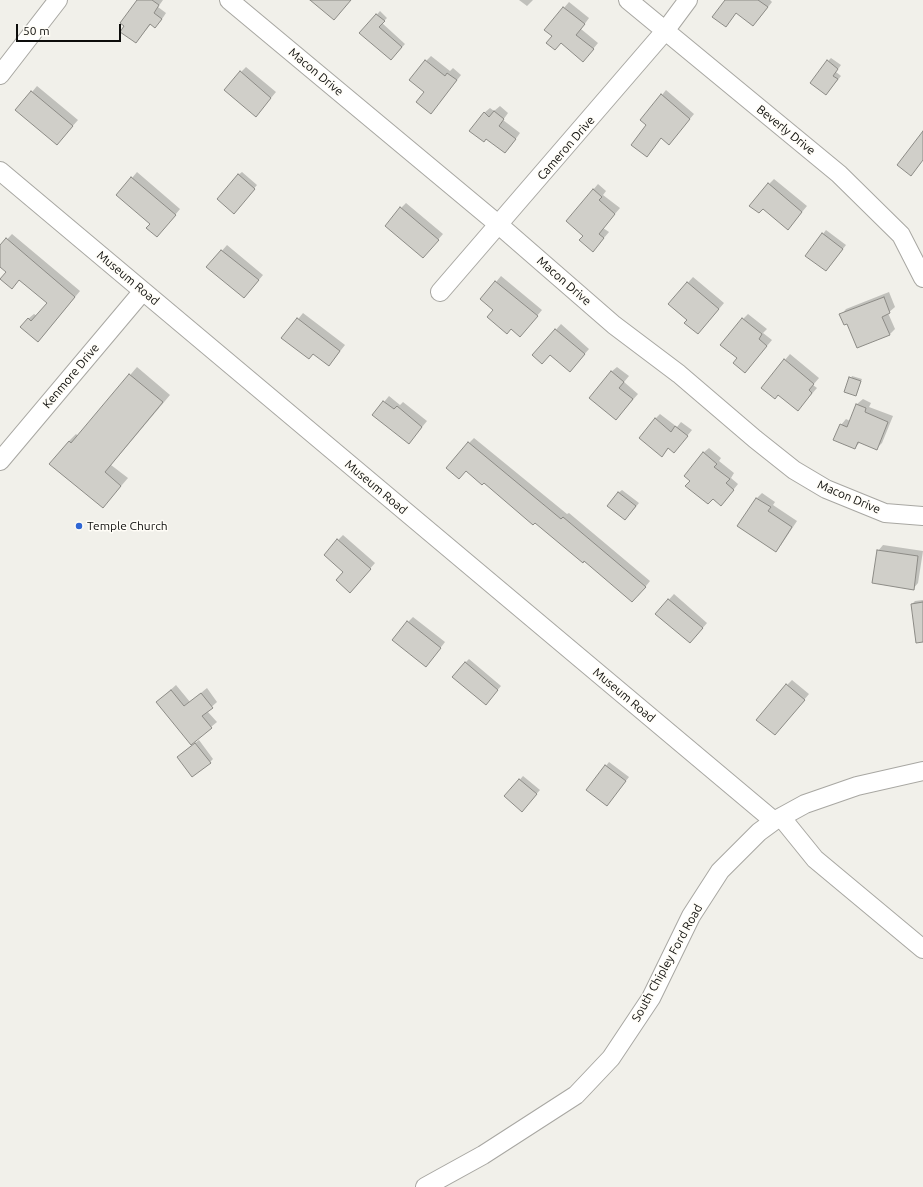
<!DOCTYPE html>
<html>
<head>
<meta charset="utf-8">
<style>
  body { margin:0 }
  #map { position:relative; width:923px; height:1187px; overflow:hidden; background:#f1f0ea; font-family:Ubuntu,sans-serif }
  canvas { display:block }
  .scale { position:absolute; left:16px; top:24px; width:105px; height:18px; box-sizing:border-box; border:2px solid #0d0d0b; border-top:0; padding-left:5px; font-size:12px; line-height:14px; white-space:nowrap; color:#0d0d0b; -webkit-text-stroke:3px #fffdf7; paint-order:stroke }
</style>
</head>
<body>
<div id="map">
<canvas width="923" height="1187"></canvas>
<div class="scale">50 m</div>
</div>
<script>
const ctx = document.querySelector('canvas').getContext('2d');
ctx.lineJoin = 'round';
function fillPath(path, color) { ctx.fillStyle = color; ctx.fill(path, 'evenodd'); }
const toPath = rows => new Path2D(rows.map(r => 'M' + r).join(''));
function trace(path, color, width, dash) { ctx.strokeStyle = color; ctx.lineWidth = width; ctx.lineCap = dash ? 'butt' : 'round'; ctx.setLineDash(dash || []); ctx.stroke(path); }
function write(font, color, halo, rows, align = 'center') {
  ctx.font = font + ' Ubuntu,sans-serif'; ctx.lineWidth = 3; ctx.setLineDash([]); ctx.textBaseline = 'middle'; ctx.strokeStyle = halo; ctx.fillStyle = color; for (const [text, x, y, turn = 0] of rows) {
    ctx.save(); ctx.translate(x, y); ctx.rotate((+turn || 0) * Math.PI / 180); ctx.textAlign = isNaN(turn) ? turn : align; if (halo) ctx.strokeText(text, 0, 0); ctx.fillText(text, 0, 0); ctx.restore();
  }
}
fillPath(toPath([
  [138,0,163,0,158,7,166,13,160,22,151,24,136,42],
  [519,0,533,0,527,6],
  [726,0,770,0,772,2,758,20,737,12,725,26],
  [569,2,589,18,581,29,598,43,588,55,553,36,546,29],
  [380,11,387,18,382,23,405,44,394,56,361,33],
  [431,56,450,71,453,68,461,75,436,107,425,92,426,61],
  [831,58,841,65,836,72,841,76,826,94,828,61],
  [246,67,276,92,261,110,241,72],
  [37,86,78,120,62,138,17,110],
  [666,90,694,114,674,138,662,137,647,156,647,125,662,95],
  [500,106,508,113,503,120,520,133,510,147,487,138,484,141,484,113,490,108,494,111],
  [137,172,180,209,162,231,151,223,118,195],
  [242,172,257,185,237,209,238,175],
  [774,179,807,206,793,223,763,208,769,184],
  [598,184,606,191,603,195,620,208,603,228,609,232,598,245,585,236,593,190],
  [406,203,443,234,428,251,401,208],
  [826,230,846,245,829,267,807,255],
  [12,234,80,291,43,336,28,319,34,314,37,316,48,303,19,279,0,266,0,247],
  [227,245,263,275,249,292,208,267],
  [501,276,542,310,525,330,495,309,482,299],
  [693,277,724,303,703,328,688,320,669,304],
  [889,292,895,307,888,313,895,329,890,334,857,347,847,323,841,315,846,309],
  [303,313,345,345,334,359,314,353,309,358,283,338],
  [748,314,767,329,763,333,772,340,745,372,738,358,743,319],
  [561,324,589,349,575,365,550,354,534,355],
  [790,354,819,378,813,385,817,388,803,404,762,387],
  [137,367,170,395,111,465,128,478,103,507,69,441,76,434,78,436],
  [617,367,629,376,624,382,638,394,616,419,611,372],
  [852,376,862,379,856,395,845,392],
  [389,396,400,405,403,402,427,421,414,437,374,414],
  [863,399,871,403,869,407,893,416,882,443,877,448,860,442,855,448,841,425,846,419,850,421,857,404],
  [660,414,677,427,681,422,692,430,674,452,669,448,662,455,655,419],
  [474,438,567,514,569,513,650,581,638,596,584,560,484,482,469,443],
  [709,448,721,458,719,461,734,473,731,478,738,484,726,499,713,498,691,480,703,453],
  [622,490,639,503,628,516,618,493],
  [762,493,775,502,773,505,797,521,781,545,775,551,739,526,757,498],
  [343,535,375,563,355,586,338,540],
  [883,545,923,551,918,583,913,589,878,551],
  [674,594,707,623,695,637,656,614],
  [923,600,923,621,912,604,915,601],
  [413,617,445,642,431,660,408,622],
  [469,659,501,686,489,700,465,663],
  [792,680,809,694,780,729,787,685],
  [176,685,190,702,207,688,217,702,207,711,217,722,211,727,157,702],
  [199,740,213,759,210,762,181,754],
  [609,762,629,777,607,805,587,790],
  [523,776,540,790,525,807,506,796]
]), '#0003');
const building = toPath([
  [137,0,152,0,159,5,154,13,162,19,155,28,150,24,136,43,120,32,124,26,120,23,137,0],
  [310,0,351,0,334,20,310,0],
  [725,0,758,0,768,7,753,26,736,13,726,27,712,17,725,0],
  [563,7,585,24,576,35,594,49,583,62,561,43,555,50,546,43,552,36,544,30,563,7],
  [376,14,385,21,379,27,402,47,391,60,359,33,376,14],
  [425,60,445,76,447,73,457,80,431,114,416,102,424,92,409,80,425,60],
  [827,60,838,69,833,76,838,79,826,95,810,83,827,60],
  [240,71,271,98,256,117,224,90,240,71],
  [31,91,73,126,57,145,15,110,31,91],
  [661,94,690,119,669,145,661,138,647,157,631,145,646,125,640,120,661,94],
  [494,111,504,119,499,126,516,139,505,153,486,139,484,142,469,131,484,112,489,117,494,111],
  [923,131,923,160,911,176,897,165,923,131],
  [238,174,255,189,234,214,217,199,238,174],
  [131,177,176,215,157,237,146,228,150,224,116,195,131,177],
  [768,183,802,212,788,230,763,209,759,213,749,206,768,183],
  [593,189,602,197,599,200,615,214,599,234,604,238,593,252,579,240,583,236,566,221,593,189],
  [400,207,439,240,423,258,385,226,400,207],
  [822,233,843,249,826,271,805,256,822,233],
  [6,238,75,297,38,342,20,327,28,318,31,321,47,303,19,280,12,289,0,279,6,272,0,267,0,245,6,238],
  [221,250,259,280,244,298,206,267,221,250],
  [495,281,538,316,520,337,511,329,507,334,487,317,493,310,480,299,495,281],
  [687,282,719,309,698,334,684,323,687,320,668,304,687,282],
  [884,297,890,313,882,317,890,335,857,348,847,324,844,325,839,314,884,297],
  [297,318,340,351,329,366,313,354,309,359,281,338,297,318],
  [742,318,762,334,759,339,767,346,745,373,733,363,737,358,720,345,742,318],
  [555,329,585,354,570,372,550,355,542,364,532,355,555,329],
  [784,359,814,384,809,390,812,393,798,411,778,395,775,399,761,388,784,359],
  [611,371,624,382,619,388,633,399,616,420,589,398,611,371],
  [129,374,163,402,105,472,121,486,103,508,49,464,69,441,71,443,129,374],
  [849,377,861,381,856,396,844,392,849,377],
  [383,401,394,409,397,406,422,427,409,444,372,415,383,401],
  [856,404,866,408,865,412,888,422,877,450,858,442,855,449,833,440,840,424,847,427,856,404],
  [655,418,671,432,675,426,688,436,674,453,668,448,662,457,639,438,655,418],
  [468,442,561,519,563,517,646,587,632,602,584,561,583,563,535,523,533,525,484,483,482,485,466,471,459,479,446,468,468,442],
  [703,452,717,464,714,467,730,479,726,483,734,490,721,506,713,499,708,504,685,486,690,481,684,476,703,452],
  [618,492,636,506,625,520,607,506,618,492],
  [756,498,771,507,768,511,792,527,776,552,737,526,756,498],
  [337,539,371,569,350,593,336,580,343,572,324,555,337,539],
  [877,550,918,556,914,590,872,583,877,550],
  [668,599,703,628,690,643,655,614,668,599],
  [923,602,923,642,916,643,911,604,923,602],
  [407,621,441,648,426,667,392,640,407,621],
  [465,662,498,690,486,705,452,677,465,662],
  [786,684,805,700,775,735,756,720,786,684],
  [171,690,184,706,201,693,213,708,202,716,212,728,191,745,156,702,171,690],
  [195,743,211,763,192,777,177,757,195,743],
  [605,765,626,781,607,806,586,790,605,765],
  [519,779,537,794,522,812,504,796,519,779]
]);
fillPath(building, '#d0cfc9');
trace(building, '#8c8b86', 1);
const minor = toPath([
  [229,0,499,225,614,325,679,374,755,439,794,470,826,489,885,513,923,516],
  [628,0,839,174,901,235,923,278],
  [0,75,58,0],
  [0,171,774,821],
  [440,292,665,31,688,0],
  [0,461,143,291],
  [781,817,815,859,923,949],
  [425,1187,483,1155,576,1095,611,1058,651,998,691,916,720,871,759,832,774,821,805,804,857,786,923,771]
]);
trace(minor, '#a8a7a2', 20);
trace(minor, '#fff', 18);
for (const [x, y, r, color] of [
  [79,526,4,"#2f66d4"]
]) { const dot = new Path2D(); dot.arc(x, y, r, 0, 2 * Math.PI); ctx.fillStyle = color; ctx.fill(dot); trace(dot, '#fffdf7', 1.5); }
write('12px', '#0d0d0b', '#fffdf7', [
  ["Macon Drive",316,72,40],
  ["Beverly Drive",786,130,39],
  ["Cameron Drive",566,148,-49],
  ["Museum Road",128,278,40],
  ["Macon Drive",564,281,41],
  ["Kenmore Drive",71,376,-50],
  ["Museum Road",376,487,40],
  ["Macon Drive",849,497,23],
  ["Museum Road",624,695,40],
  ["South Chipley Ford Road",667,963,-61]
]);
write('12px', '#0d0d0b', '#fffdf7', [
  ["Temple Church",87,526]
], 'left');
</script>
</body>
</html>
